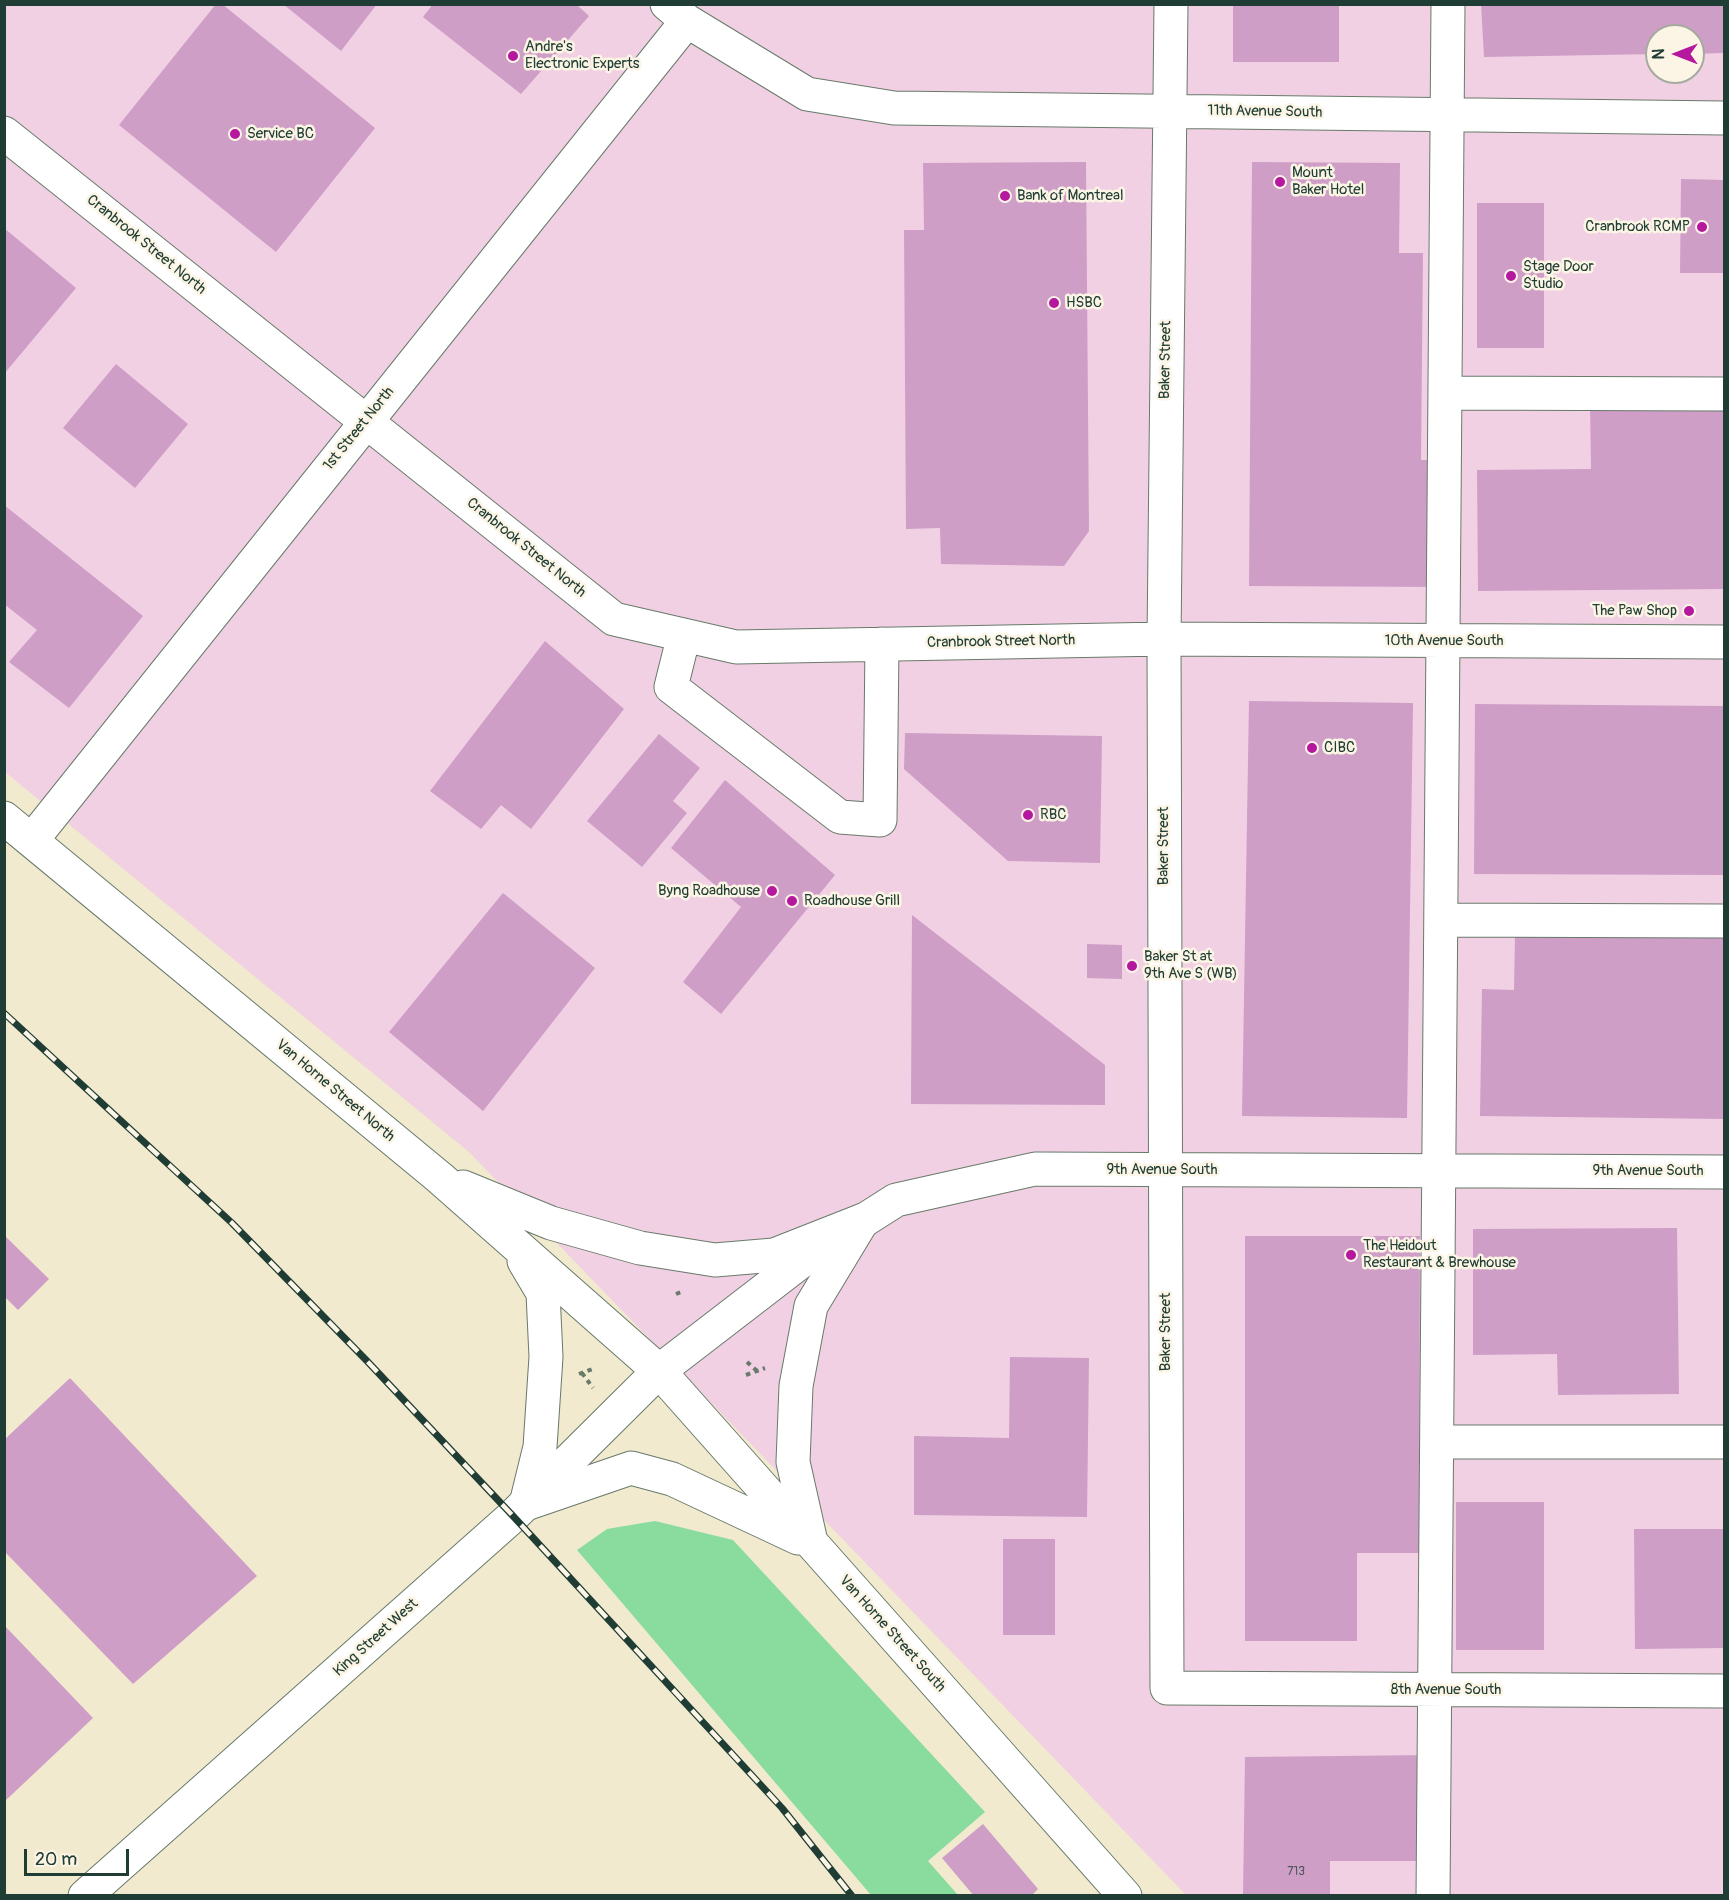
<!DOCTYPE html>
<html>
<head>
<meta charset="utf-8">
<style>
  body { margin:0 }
  #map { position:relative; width:1729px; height:1900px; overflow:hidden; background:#f1eacf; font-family:Pangolin,sans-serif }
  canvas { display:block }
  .frame { position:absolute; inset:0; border:6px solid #1f3d34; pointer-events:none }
  .north { position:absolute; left:1645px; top:24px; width:60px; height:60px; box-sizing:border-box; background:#fcf5e5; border:2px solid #a4ab9e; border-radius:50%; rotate:270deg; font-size:16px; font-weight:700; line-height:24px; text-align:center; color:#1f3d34 }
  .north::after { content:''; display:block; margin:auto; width:21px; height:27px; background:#b5179e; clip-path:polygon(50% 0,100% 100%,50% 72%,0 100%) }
  .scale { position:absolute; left:24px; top:1849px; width:105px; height:27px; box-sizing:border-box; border:3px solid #1f3d34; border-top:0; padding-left:8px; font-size:18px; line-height:21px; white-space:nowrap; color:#1f3d34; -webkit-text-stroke:4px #fcf5e5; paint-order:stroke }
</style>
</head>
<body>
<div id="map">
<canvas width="1729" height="1900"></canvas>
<div class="frame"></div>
<div class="north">N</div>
<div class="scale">20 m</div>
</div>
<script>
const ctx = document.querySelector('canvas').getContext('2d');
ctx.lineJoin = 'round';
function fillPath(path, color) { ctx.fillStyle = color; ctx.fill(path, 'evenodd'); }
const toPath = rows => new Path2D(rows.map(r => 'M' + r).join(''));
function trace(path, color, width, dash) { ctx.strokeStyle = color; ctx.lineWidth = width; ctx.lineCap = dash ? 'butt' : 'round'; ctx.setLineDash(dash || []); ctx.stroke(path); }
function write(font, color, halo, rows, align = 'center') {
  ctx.font = font + ' Pangolin,sans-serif'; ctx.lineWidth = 5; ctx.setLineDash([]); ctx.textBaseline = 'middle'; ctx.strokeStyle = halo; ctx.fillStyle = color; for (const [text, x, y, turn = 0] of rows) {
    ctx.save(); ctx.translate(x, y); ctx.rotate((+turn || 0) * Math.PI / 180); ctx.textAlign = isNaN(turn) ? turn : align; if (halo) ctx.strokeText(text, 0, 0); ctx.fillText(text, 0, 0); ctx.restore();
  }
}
fillPath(toPath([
  [4,5,1724,5,1724,1895,1186,1895,469,1152,5,772],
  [1657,36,1693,36,1693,72,1657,72]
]), '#f1d0e3');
fillPath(toPath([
  [655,1521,733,1540,985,1812,928,1861,958,1895,871,1895,577,1550,607,1529]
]), '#89dc9e');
fillPath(toPath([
  [216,4,222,4,375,128,276,252,119,125],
  [283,4,377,4,341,51],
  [433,4,576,4,589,16,521,94,423,17],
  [1233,4,1339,4,1339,62,1233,62],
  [1481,4,1724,4,1724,53,1693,54,1693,36,1657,36,1657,54,1484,57],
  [1086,162,1089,531,1064,566,941,564,940,528,906,529,904,230,924,230,923,163],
  [1252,162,1400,163,1399,253,1423,253,1421,460,1443,460,1442,587,1249,586],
  [1681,179,1724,180,1724,273,1680,273],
  [1477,203,1544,203,1544,348,1477,348],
  [4,228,76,288,4,374],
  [116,364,188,424,135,488,63,428],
  [1724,402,1724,589,1478,591,1477,470,1591,469,1590,403],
  [4,505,143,616,69,708,9,662,37,630,4,604],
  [545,641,624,709,531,829,501,805,481,829,430,791],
  [1249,701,1413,703,1407,1118,1242,1116],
  [1475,704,1724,706,1724,875,1474,874],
  [905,733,1102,736,1100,863,1008,861,904,769],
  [659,734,700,768,673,801,687,813,642,867,587,821],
  [725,780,835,875,721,1014,683,982,741,907,671,848],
  [503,893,595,968,483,1111,389,1032],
  [912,915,1105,1065,1105,1105,911,1104],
  [1515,934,1724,937,1724,1119,1480,1116,1482,989,1514,990],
  [1087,944,1122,945,1122,979,1087,978],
  [1677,1228,1679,1394,1558,1395,1557,1354,1473,1355,1473,1229],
  [4,1235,49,1279,18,1310,4,1296],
  [1245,1236,1420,1236,1419,1553,1357,1553,1357,1641,1245,1641],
  [1010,1357,1089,1358,1087,1517,914,1515,914,1436,1009,1438],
  [70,1378,257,1576,133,1684,4,1551,4,1440],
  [1456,1502,1544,1502,1544,1650,1456,1650],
  [1634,1529,1724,1529,1724,1648,1635,1649],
  [1003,1539,1055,1539,1055,1635,1003,1635],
  [4,1625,93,1718,4,1802],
  [1433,1755,1430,1861,1330,1861,1330,1896,1243,1896,1245,1757],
  [983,1824,1038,1889,1031,1896,974,1896,942,1858]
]), '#ce9ec7');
const minor = toPath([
  [667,4,687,21,807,94,894,108,1724,118],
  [1171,4,1164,639,1167,1688,1724,1691],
  [4,133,614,619,736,647,1164,639,1724,642],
  [1445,393,1724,394],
  [684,635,671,687,840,817,880,820,882,644],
  [32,840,687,21],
  [1441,920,1724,921],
  [1437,1442,1724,1442],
  [85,1896,513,1516,659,1371,811,1254,896,1200,1035,1169,1724,1172],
  [1433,1896,1448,4]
]);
const highway = toPath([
  [4,818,440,1178,659,1371,1125,1896],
  [463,1187,551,1223,640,1248,715,1260,774,1255,863,1220],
  [524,1261,543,1293,546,1357,540,1447,526,1504],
  [526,1504,631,1468,672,1479,798,1538],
  [811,1542,793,1462,796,1386,811,1306,863,1220]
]);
trace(minor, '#687a6a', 35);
trace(highway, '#687a6a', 35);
trace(toPath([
  [676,1294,684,1291],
  [747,1362,757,1371],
  [582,1373,593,1388],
  [579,1374,595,1368],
  [746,1375,765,1368]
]), '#687a6a', 4, [4.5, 4.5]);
trace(minor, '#fff', 33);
trace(highway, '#fff', 33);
const rail = toPath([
  [4,1013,232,1223,367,1361,513,1516,782,1808,852,1896]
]);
trace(rail, '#1f3d34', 7);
trace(rail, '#fcf5e5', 4.5, [14]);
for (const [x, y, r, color] of [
  [513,56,6,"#b5179e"],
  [235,134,6,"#b5179e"],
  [1280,182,6,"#b5179e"],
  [1005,196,6,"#b5179e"],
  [1702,227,6,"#b5179e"],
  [1511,276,6,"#b5179e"],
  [1054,303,6,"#b5179e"],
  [1689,611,6,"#b5179e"],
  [1312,748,6,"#b5179e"],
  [1028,815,6,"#b5179e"],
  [772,891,6,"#b5179e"],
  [792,901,6,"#b5179e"],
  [1132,966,6,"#b5179e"],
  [1351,1255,6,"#b5179e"]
]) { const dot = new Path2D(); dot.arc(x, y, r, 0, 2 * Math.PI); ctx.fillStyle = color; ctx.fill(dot); trace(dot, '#fcf5e5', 2); }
write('12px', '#4b5559', null, [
  ["713",1296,1872]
]);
write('15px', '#1f3d34', '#fcf5e5', [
  ["Andre's",525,47],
  ["Electronic Experts",525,64],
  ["Service BC",247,134],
  ["Mount",1292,173],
  ["Baker Hotel",1292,190],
  ["Bank of Montreal",1017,196],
  ["Cranbrook RCMP",1690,227,"right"],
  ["Stage Door",1523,267],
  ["Studio",1523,284],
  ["HSBC",1066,303],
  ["The Paw Shop",1677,611,"right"],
  ["CIBC",1324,748],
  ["RBC",1040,815],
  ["Byng Roadhouse",760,891,"right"],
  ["Roadhouse Grill",804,901],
  ["Baker St at",1144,957],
  ["9th Ave S (WB)",1144,974],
  ["The Heidout",1363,1246],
  ["Restaurant & Brewhouse",1363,1263]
], 'left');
write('15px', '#1f3d34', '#fcf5e5', [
  ["11th Avenue South",1265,112,1],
  ["Cranbrook Street North",146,245,39],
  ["Baker Street",1166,360,-89],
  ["1st Street North",359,429,-51],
  ["Cranbrook Street North",526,548,39],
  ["10th Avenue South",1444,641],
  ["Cranbrook Street North",1001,642,-1],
  ["Baker Street",1164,846,-90],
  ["Van Horne Street North",335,1091,40],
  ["9th Avenue South",1162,1170],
  ["9th Avenue South",1648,1171],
  ["Baker Street",1166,1332,-90],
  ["Van Horne Street South",892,1634,48],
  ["King Street West",376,1638,-42],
  ["8th Avenue South",1446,1690]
]);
</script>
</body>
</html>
